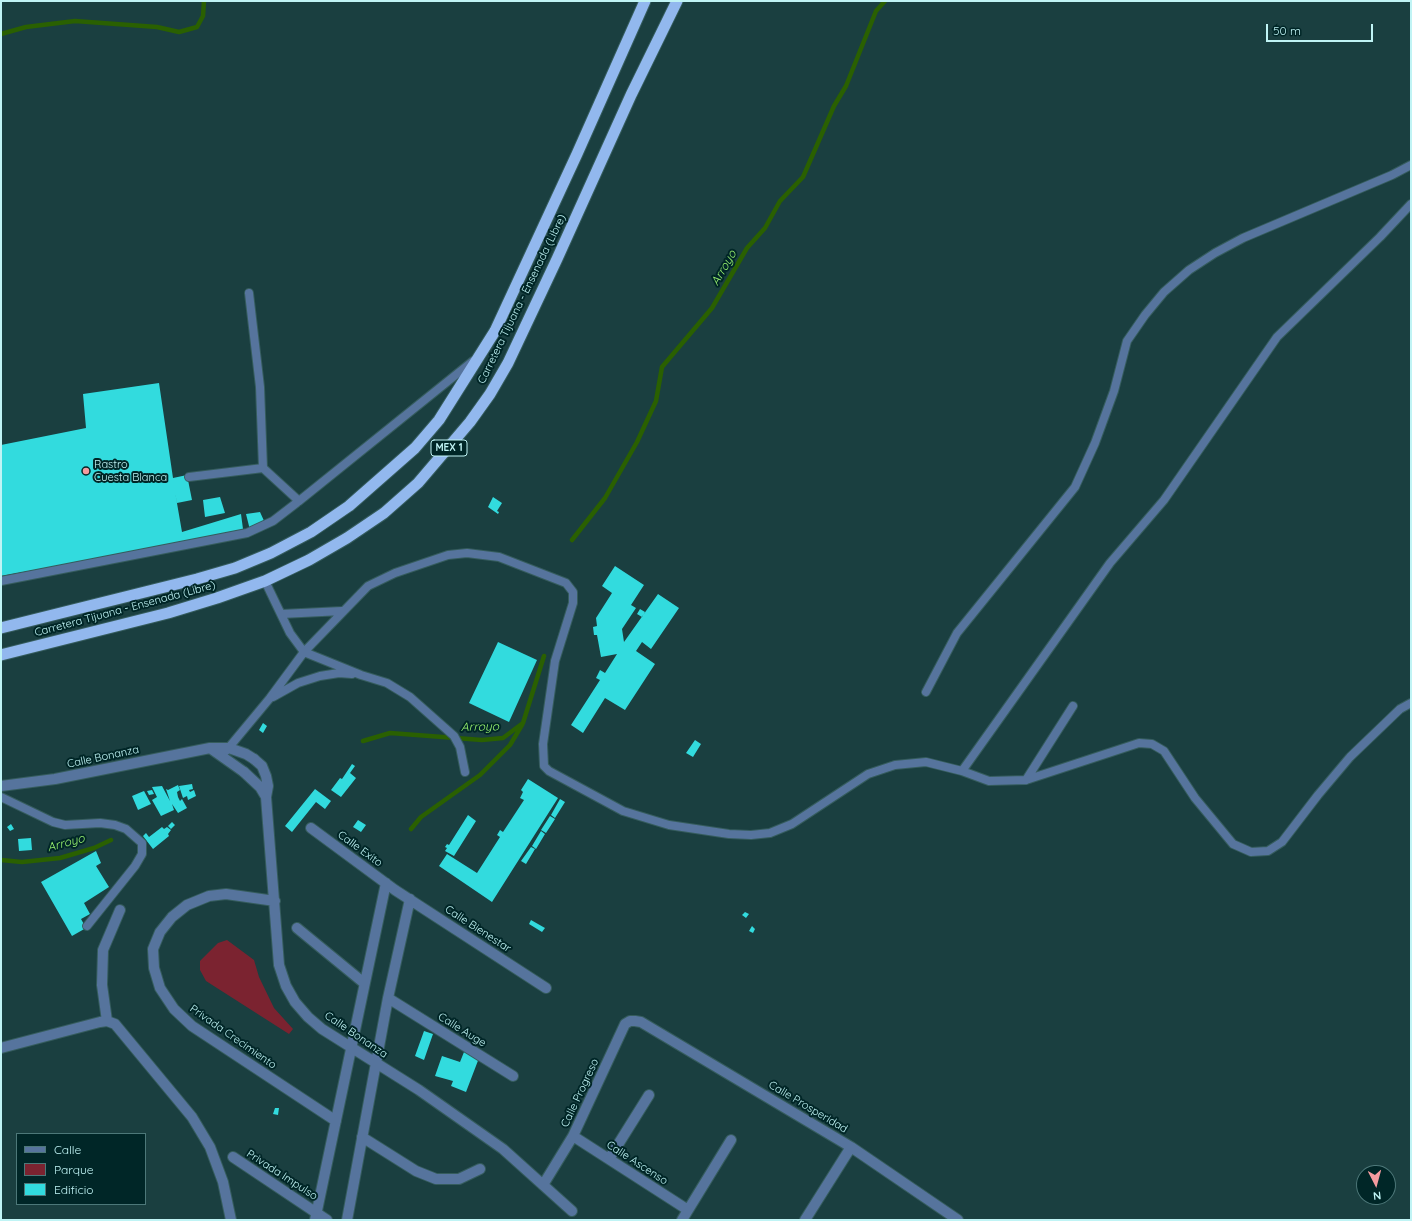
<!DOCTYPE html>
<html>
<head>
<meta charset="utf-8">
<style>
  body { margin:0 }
  #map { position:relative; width:1412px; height:1221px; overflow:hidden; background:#1a3f40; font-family:Quicksand,sans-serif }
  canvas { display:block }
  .frame { position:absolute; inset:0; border:2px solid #c0f4f5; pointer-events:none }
  .legend { position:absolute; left:16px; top:1133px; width:130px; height:72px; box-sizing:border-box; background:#002627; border:1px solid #4d7879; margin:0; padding:5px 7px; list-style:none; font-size:12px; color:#c0f4f5 }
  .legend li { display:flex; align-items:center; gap:8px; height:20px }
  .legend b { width:20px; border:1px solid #4d7879 }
  .north { position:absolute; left:1356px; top:1165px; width:40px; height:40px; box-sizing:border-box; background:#002627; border:1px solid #4d7879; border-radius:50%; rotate:174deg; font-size:11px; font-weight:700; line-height:16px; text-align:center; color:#c0f4f5 }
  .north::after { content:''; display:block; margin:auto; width:14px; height:18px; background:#f49b9f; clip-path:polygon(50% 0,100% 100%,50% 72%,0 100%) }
  .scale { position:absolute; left:1266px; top:24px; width:107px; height:18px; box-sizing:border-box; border:2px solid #c0f4f5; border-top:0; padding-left:5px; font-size:12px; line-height:14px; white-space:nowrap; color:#c0f4f5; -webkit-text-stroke:3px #002627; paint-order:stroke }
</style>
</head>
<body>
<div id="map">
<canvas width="1412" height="1221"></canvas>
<div class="frame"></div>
<ul class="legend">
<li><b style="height:5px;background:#56749d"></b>Calle</li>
<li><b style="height:11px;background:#7b2330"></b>Parque</li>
<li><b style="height:11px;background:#32dbde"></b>Edificio</li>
</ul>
<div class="north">N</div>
<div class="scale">50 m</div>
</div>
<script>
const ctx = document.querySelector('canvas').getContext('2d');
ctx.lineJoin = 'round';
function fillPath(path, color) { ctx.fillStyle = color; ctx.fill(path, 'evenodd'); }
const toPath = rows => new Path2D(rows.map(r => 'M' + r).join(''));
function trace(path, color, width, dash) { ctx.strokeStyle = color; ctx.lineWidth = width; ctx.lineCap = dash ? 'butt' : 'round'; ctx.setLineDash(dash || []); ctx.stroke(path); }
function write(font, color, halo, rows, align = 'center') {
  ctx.font = font + ' Quicksand,sans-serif'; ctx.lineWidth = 4; ctx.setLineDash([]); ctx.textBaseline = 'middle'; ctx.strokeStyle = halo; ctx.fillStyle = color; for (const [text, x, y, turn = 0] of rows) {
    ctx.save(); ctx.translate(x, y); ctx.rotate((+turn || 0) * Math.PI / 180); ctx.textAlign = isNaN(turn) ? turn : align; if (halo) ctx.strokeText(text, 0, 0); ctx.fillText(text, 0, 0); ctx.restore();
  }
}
fillPath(toPath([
  [227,940,254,960,259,977,274,1008,293,1029,289,1034,206,981,200,970,200,961,218,943]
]), '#7b2330');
trace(toPath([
  [1,34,26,27,75,21,157,27,179,32,197,27,203,16,204,1],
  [572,540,605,498,637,442,656,401,662,367,712,308,747,248,765,228,780,201,803,177,834,106,846,86,876,11,885,1],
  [363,741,390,733,482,740,503,738,523,723,544,656],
  [411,829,421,817,480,775,510,745,522,725],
  [1,860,22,862,60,858,94,848,111,840]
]), '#2a6001', 4.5);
fillPath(toPath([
  [159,383,173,478,187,475,192,500,177,503,174,486,182,532,241,514,243,529,237,534,1,576,1,445,86,428,83,394],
  [220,497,225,513,205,517,203,500],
  [493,497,502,503,497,511,499,512,498,514,488,507],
  [260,512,265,523,250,530,246,514],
  [615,566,644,585,631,605,636,608,622,629,624,642,658,594,679,608,651,649,642,642,636,651,655,664,625,710,605,698,583,733,571,725,600,680,596,678,600,670,605,673,617,654,601,657,597,635,594,635,593,627,597,626,596,618,612,593,602,586],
  [640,609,645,612,642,617,637,614],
  [498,642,537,660,509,722,469,703],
  [263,723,267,726,263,733,259,730],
  [695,740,701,744,693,757,686,753],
  [352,764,355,766,350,773,356,778,341,797,331,790,340,778,342,779],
  [528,779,558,798,492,902,439,866,447,854,477,873,500,837,497,835,500,830,503,832,524,800,520,798,523,792,521,790],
  [192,784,193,789,189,790,190,792,194,790,196,796,188,800,187,796,183,798,179,786],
  [178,785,180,790,177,792,178,797,180,801,182,799,187,808,178,813,172,804,174,810,161,816,152,800,157,797,152,787,162,786,170,801,166,789,168,790],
  [315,789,331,801,325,809,316,802,292,832,285,826],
  [152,790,154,794,149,795,147,791],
  [144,791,151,804,138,810,132,796],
  [560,799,565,802,555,818,551,815],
  [468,815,476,821,454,856,445,851,447,848,445,847,447,844,449,845],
  [550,816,555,819,546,833,541,830],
  [358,820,366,825,361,832,353,827],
  [172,822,175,825,171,829,168,826],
  [11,824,14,829,10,831,7,827],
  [162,827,164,829,167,827,171,830,168,834,169,836,153,849,143,836,146,833,149,837],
  [541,831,545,834,536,849,532,846],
  [31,838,32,850,19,851,18,839],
  [531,847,535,849,526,864,521,861],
  [96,851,101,863,96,866,109,887,84,903,90,914,81,919,86,928,72,936,41,882],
  [745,912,749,914,746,918,742,915],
  [531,920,545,928,542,932,529,924],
  [752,926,755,929,753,933,749,931],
  [424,1031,433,1034,424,1060,415,1056],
  [464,1052,479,1058,466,1092,451,1086,453,1081,435,1076,442,1056,460,1062],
  [275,1108,279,1108,278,1115,273,1114]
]), '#32dbde');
const service = toPath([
  [249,293,260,387,263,468],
  [189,477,263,468,299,501],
  [1,581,247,533,273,521,299,501,473,361],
  [265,581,290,633,304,652,361,675,387,683,410,697,454,736,460,747,465,772],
  [281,614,342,611],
  [926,692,957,633,1075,487,1095,443,1114,391,1127,341,1145,315,1164,292,1189,270,1215,253,1243,238,1392,175,1411,165],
  [273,697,298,683,320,676,339,673,352,674],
  [226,751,270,698,304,652,368,586,395,573,448,555,467,553,499,557,566,583,573,592,573,603,555,661,543,744,544,766,549,771,623,811,669,825,729,834,751,835,770,833,792,824,868,774,895,765,926,762,962,771,989,781,1026,780,1139,743,1152,744,1164,751,1195,798,1233,844,1251,852,1268,851,1282,842,1318,795,1350,757,1400,709,1411,703],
  [962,771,1110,563,1164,500,1277,337,1380,237,1411,204],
  [1026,780,1073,706],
  [1,797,53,822,65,825,100,823,115,825,126,829,142,843,142,854,135,866,87,926]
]);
const minor = toPath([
  [254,759,262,766,266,776,268,786,266,797,279,965,286,986,295,1002,308,1017,322,1029,419,1090,503,1149,572,1211],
  [244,772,260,787,266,797],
  [311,828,395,890,546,988],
  [275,901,226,894,209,896,187,905,172,917,160,932,153,949,154,968,160,988,174,1009,192,1026,336,1121],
  [297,928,364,983],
  [388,998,513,1076],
  [107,1021,102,985,103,950,120,910],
  [1,1048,100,1022,107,1021,115,1024,192,1117,210,1147,223,1182,231,1220],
  [573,1136,688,1210],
  [362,1137,416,1171,436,1179,459,1179,480,1169],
  [233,1157,327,1220],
  [609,1159,649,1095],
  [543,1185,573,1136,625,1024,630,1021,635,1021,641,1022,851,1147,958,1220],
  [315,1220,386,883],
  [347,1220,388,998,410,899],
  [682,1220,731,1140],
  [805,1220,851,1147]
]);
const tertiary = toPath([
  [210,748,244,772],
  [1,786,55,779,210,748,229,748,246,754,254,759]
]);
const trunk = toPath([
  [1,628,197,579,235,568,271,553,311,532,349,506,415,448,439,420,495,331,577,154,645,1],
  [1,655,168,613,217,598,265,581,309,560,347,538,384,513,418,483,470,422,490,394,508,363,557,259,631,95,677,1]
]);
trace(service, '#355c5d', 10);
trace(minor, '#355c5d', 12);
trace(tertiary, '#355c5d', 12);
trace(trunk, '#355c5d', 13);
trace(service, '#56749d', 8);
trace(minor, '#56749d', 10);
trace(tertiary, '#56749d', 10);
trace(trunk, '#92b8ee', 11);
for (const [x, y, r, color] of [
  [86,471,4,"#f49b9f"]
]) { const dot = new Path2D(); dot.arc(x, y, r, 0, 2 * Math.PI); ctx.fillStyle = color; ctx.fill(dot); trace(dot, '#002627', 1.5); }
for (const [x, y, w] of [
  [449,448,36]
]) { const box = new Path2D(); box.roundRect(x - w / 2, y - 8, w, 16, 3); ctx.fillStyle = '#002627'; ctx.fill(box); trace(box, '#c0f4f5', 1); }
write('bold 10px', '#c0f4f5', null, [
  ["MEX 1",449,448]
]);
write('11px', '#c0f4f5', '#002627', [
  ["Carretera Tijuana - Ensenada (Libre)",522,299,-64],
  ["Carretera Tijuana - Ensenada (Libre)",125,609,-15],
  ["Calle Bonanza",103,757,-12],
  ["Calle Exito",360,849,36],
  ["Calle Bienestar",478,929,33],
  ["Calle Auge",462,1030,32],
  ["Calle Bonanza",356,1035,34],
  ["Privada Crecimiento",233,1037,35],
  ["Calle Progreso",580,1093,-65],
  ["Calle Prosperidad",808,1107,31],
  ["Calle Ascenso",637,1163,33],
  ["Privada Impulso",282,1175,33]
]);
write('11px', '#c0f4f5', '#002627', [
  ["Rastro",94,465],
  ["Cuesta Blanca",94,478]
], 'left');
write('italic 12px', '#9df871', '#002627', [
  ["Arroyo",724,268,-60],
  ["Arroyo",480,727,-1],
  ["Arroyo",66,843,-15]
]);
</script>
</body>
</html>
